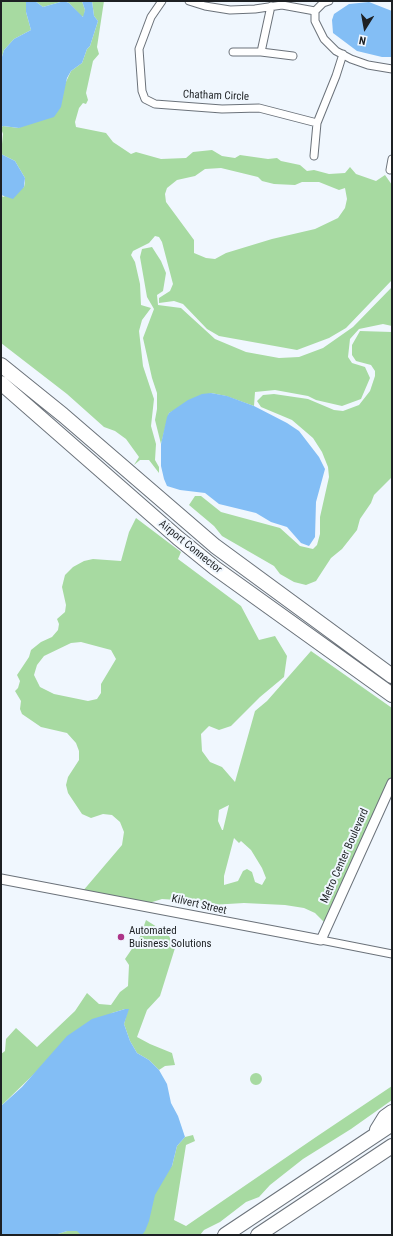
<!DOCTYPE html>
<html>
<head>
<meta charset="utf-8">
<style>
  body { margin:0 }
  #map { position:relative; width:393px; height:1236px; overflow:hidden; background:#f0f7fe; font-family:"Roboto Condensed",sans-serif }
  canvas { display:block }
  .frame { position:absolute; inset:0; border:2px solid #1d2023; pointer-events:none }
  .north { position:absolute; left:345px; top:8px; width:40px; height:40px; -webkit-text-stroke:3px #f0f7fe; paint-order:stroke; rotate:191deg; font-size:11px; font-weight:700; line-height:16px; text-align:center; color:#1d2023 }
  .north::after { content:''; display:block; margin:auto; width:14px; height:18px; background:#1d2023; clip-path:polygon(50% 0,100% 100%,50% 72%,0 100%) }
</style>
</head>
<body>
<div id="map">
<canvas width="393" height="1236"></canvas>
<div class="frame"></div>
<div class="north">N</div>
</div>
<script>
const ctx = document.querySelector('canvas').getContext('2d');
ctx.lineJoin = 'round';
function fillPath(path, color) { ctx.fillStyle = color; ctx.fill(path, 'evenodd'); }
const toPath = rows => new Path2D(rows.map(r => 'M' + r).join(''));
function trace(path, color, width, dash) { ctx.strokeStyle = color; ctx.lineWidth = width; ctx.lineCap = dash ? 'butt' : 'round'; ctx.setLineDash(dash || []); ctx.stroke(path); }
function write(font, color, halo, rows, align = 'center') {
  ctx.font = font + ' "Roboto Condensed",sans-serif'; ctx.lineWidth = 4; ctx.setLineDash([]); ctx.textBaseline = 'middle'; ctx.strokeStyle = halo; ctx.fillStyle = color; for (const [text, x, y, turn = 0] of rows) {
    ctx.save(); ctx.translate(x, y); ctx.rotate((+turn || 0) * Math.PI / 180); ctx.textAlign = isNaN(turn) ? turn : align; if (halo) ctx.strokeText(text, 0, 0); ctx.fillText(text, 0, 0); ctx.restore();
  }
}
fillPath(toPath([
  [1,1,26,1,26,12,31,30,14,39,4,50,1,60],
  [35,1,82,1,85,10,84,17,81,16,69,3,64,1,43,7],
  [92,1,104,1,97,47,99,54,93,61,86,93,88,100,86,104,83,103,79,108,75,122,76,127,106,133,113,142,131,154,136,152,161,159,186,158,193,152,212,150,222,156,235,158,240,155,268,159,277,158,281,161,300,165,307,171,314,170,329,174,345,173,350,167,356,174,376,181,385,175,392,185,392,280,346,328,329,338,297,350,219,336,207,329,183,304,174,301,159,303,159,298,170,291,173,284,162,242,159,237,155,236,149,243,133,251,131,255,135,262,140,284,141,305,151,308,142,320,139,331,143,366,154,399,151,426,156,444,155,460,159,467,159,473,149,460,140,460,134,465,139,457,126,439,115,431,104,427,67,394,1,343,1,195,3,197,24,187,25,183,25,178,15,161,1,154,3,134,1,128,3,126,19,128,65,84,71,71,82,63,87,49,90,46,98,21,94,16],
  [221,168,258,177,262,181,274,184,295,185,302,182,319,182,339,190,345,188,347,199,345,208,338,218,315,229,272,239,226,253,215,259,206,258,194,253,194,240,166,202,165,194,167,188,177,180,195,176,205,169],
  [152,247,161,261,166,273,163,291,157,295,158,305,181,308,215,339,246,352,279,358,299,357,323,348,353,327,392,287,392,326,383,324,359,329,350,339,348,357,352,363,365,367,370,378,361,399,342,406,316,400,308,396,275,390,255,392,254,406,226,396,211,393,169,413,161,444,155,420,157,409,157,393,152,378,143,338,154,309,147,297,140,257,142,249],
  [360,331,392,332,392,477,374,495,371,503,360,519,357,530,342,549,331,558,316,581,306,585,294,582,280,574,274,566,222,536,214,526,189,505,195,496,201,496,221,512,280,528,300,546,313,549,317,545,320,534,320,517,329,477,328,467,322,452,313,438,292,420,261,407,257,401,263,395,274,394,308,399,334,410,343,411,359,405,370,391,375,376,375,371,371,365,356,361,352,355,352,345],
  [136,518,181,552,178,559,241,606,259,640,275,636,287,656,284,677,260,697,231,726,219,730,209,726,201,734,202,751,210,762,222,767,235,782,255,711,267,701,311,651,392,708,392,779,324,922,315,913,304,908,285,905,244,903,211,905,206,902,162,899,149,903,82,892,122,845,124,832,120,822,112,815,103,814,91,818,82,814,68,793,66,785,68,777,79,760,79,751,76,743,67,733,41,727,22,714,20,709,21,701,15,691,18,688,20,681,17,675,29,657,31,650,41,642,52,637,58,630,59,624,57,619,65,612,66,605,62,587,65,575,73,567,84,561,93,559,121,561,129,532],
  [81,642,111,650,116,659,101,684,101,693,97,699,88,701,54,694,40,687,34,675,37,665,44,656,71,643],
  [229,805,223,830,222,830,218,821,219,810],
  [234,838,239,843,241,841,251,850,262,868,266,878,262,885,255,882,252,872,247,869,243,871,238,881,224,885,224,876],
  [146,920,168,934,175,948,160,996,147,1010,137,1037,150,1044,172,1053,175,1065,165,1066,159,1070,149,1060,137,1053,130,1041,124,1024,128,1009,125,1009,112,1013,35,1073,1,1106,1,1054,5,1051,6,1039,16,1028,37,1047,75,1011,87,993,99,1004,111,1005,120,992,128,986,129,965,125,959,140,937],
  '250 1079a6 6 0 1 1 12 0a6 6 0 1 1-12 0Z',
  [392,1086,392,1100,351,1129,303,1159,270,1185,259,1197,246,1202,220,1222,204,1230,200,1235,55,1235,67,1231,172,1166,177,1146,185,1137,193,1135,195,1141,186,1145,174,1220,186,1226,316,1137]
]), '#a7daa1');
fillPath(toPath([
  [26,1,35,1,43,7,64,1,69,3,83,17,85,10,82,1,92,1,94,16,98,21,90,46,87,49,82,63,71,71,67,78,61,107,54,117,19,128,3,126,1,128,1,60,4,50,14,39,31,30,26,12],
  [369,2,392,11,392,57,382,57,357,51,333,33,332,20,334,14,349,4],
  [1,154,15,161,25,178,24,187,13,199,1,195],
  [211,393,227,396,254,406,287,423,299,431,319,457,325,469,316,502,315,537,309,546,301,543,287,527,271,522,256,513,219,504,205,493,180,490,167,486,164,479,161,466,161,444,167,417,169,413,188,400,202,394],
  [125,1009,129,1009,124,1024,130,1041,137,1053,149,1060,159,1070,167,1084,171,1103,178,1116,185,1137,177,1146,172,1166,155,1195,149,1221,145,1231,142,1235,81,1235,77,1231,67,1231,55,1235,1,1235,1,1106,22,1087,67,1036,92,1019]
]), '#83bef5');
const minor = toPath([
  [162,1,151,17,139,49,142,91,145,99,155,104,222,109,259,108,317,123,336,76,343,54],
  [189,1,205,6,230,10,255,9,282,5,315,11],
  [329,1,323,3,315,11,315,21,324,39,336,51,351,59,368,65,392,69],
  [233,52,261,52,293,56],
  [261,52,271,6],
  [314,156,317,123],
  [390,170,392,159],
  [321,940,392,954]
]);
const tertiary = toPath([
  [1,879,321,940,392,783]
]);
const motorway = toPath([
  [1,365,63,415,215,546,392,676],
  [1,383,178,538,215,568,392,695],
  [377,1130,385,1117,392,1112],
  [225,1235,392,1124],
  [258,1235,392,1146]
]);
trace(minor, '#6b727a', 9);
trace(tertiary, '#6b727a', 11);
trace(motorway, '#6b727a', 16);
trace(minor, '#fff', 7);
trace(tertiary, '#fff', 9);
trace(motorway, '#fff', 14);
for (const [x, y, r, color] of [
  [121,937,4,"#ad3488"]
]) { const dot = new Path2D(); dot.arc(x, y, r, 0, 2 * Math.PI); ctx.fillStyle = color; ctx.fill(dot); trace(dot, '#f0f7fe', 1.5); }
write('11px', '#1d2023', '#f0f7fe', [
  ["Chatham Circle",216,96,2],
  ["Airport Connector",190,547,39],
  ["Metro Center Boulevard",345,856,-66],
  ["Kilvert Street",199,905,13]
]);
write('11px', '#1d2023', '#f0f7fe', [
  ["Automated",129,931],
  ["Buisness Solutions",129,944]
], 'left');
</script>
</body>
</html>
